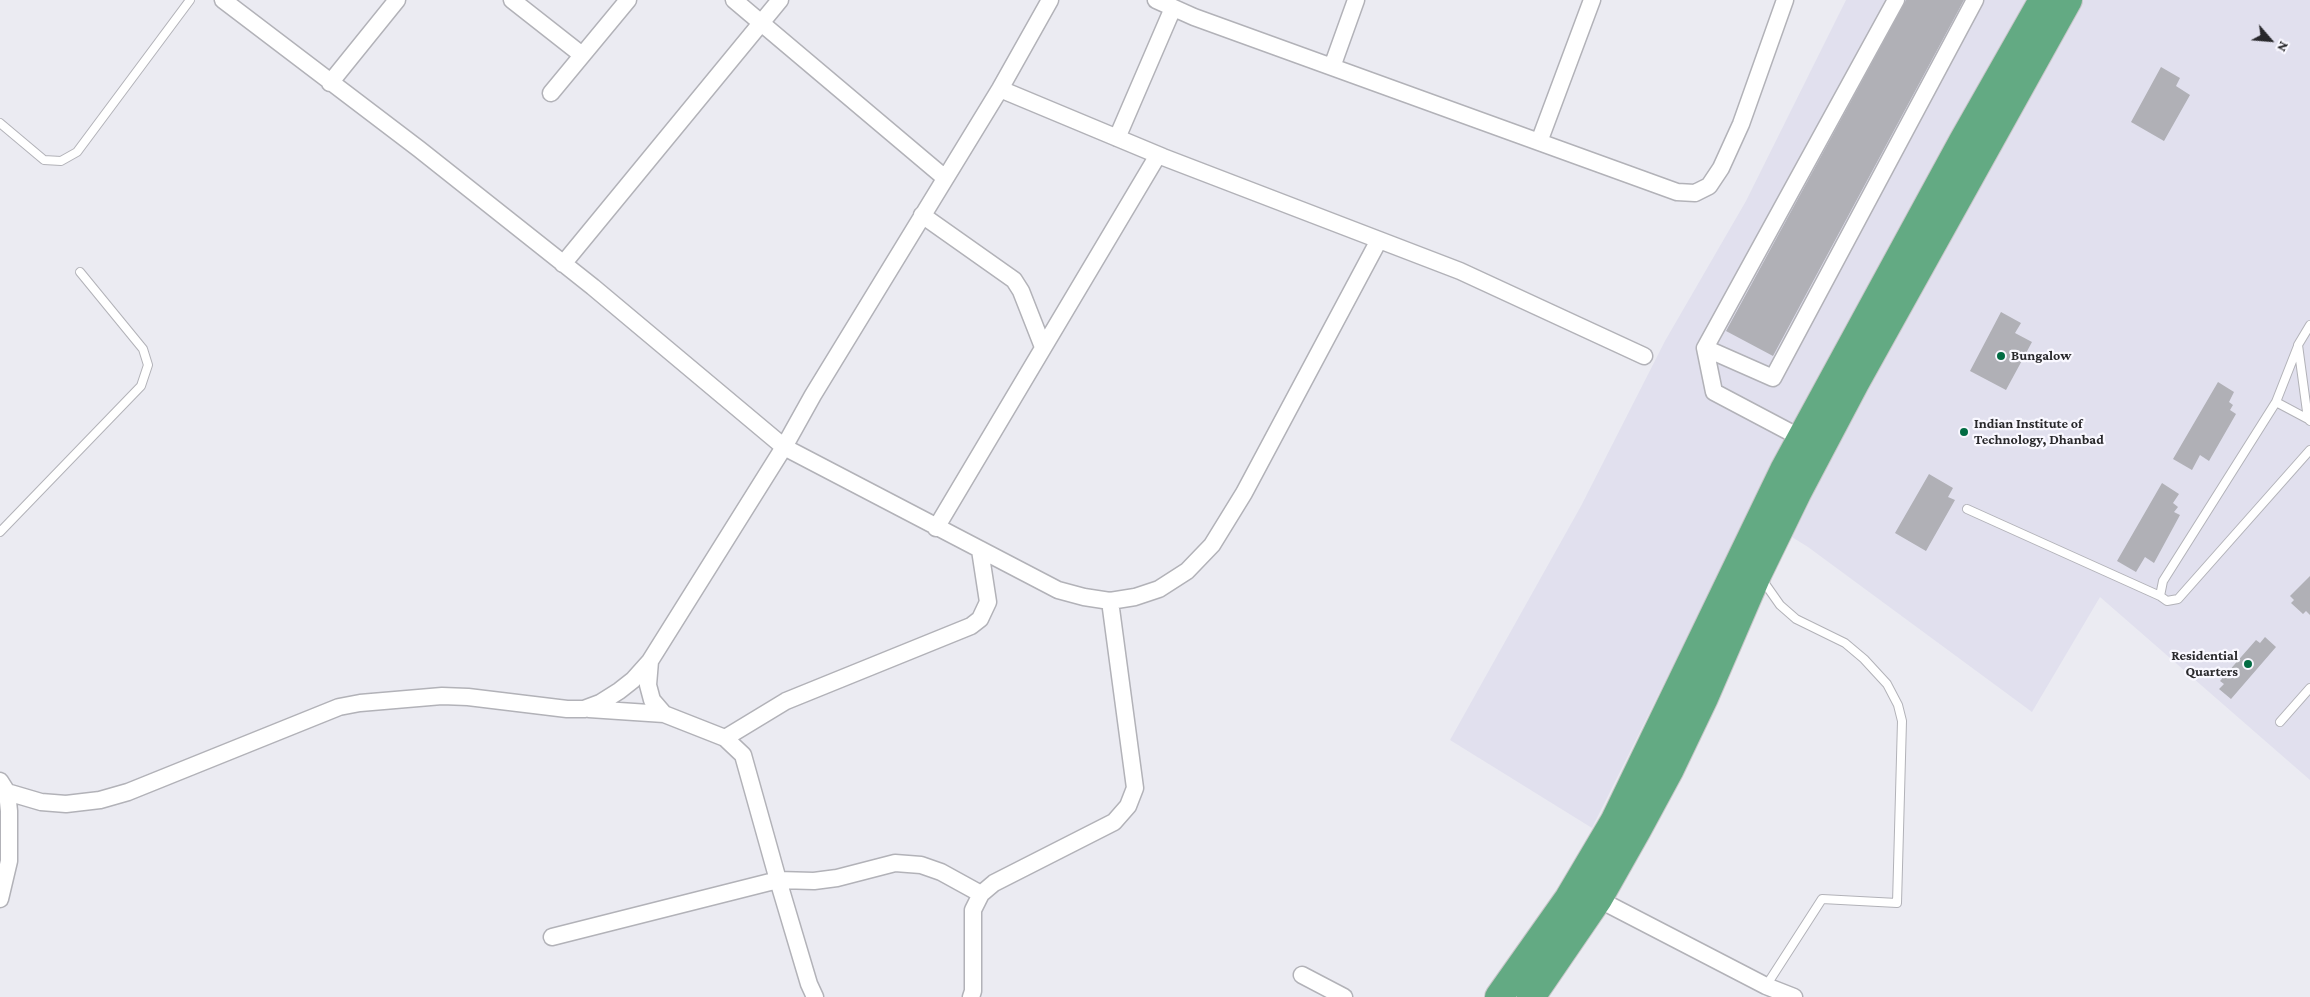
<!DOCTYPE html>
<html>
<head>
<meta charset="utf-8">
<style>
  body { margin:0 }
  #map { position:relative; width:2310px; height:997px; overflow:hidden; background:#ebebf2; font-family:"Crimson Pro",serif }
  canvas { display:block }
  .north { position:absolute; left:2245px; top:15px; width:50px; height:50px; -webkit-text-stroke:4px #f9f8ff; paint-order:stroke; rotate:117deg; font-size:14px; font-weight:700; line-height:20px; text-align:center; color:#28282b }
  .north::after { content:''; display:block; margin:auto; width:18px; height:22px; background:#28282b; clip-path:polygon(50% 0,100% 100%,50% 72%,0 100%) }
</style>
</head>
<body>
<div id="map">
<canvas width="2310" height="997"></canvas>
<div class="north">N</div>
</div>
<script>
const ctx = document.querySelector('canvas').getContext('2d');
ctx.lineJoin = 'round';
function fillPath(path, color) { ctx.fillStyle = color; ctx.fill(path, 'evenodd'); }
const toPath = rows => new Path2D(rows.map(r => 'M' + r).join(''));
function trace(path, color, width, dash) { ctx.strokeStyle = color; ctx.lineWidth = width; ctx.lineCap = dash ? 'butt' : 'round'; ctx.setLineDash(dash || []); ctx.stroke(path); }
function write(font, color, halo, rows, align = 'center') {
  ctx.font = font + ' "Crimson Pro",serif'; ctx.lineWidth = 4.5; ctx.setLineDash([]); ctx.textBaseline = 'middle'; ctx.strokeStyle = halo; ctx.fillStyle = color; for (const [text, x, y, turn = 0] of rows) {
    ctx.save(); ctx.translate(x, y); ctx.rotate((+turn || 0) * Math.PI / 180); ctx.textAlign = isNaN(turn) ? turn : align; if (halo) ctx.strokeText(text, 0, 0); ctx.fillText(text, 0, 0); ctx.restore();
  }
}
fillPath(toPath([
  [1846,0,2310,0,2310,780,2100,597,2032,712,1808,547,1750,511,1592,828,1450,740,1581,506,1665,341,1746,201]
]), '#e1e0ee');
fillPath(toPath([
  [1906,0,1964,0,1773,356,1726,331],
  [2161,67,2180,78,2176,86,2190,95,2164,141,2131,122],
  [2001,312,2021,323,2015,333,2032,342,2006,390,1970,371],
  [2218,382,2234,392,2229,402,2233,405,2230,410,2236,414,2209,461,2200,455,2192,470,2173,459],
  [1929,474,1953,488,1948,497,1955,500,1926,551,1895,533],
  [2162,483,2179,494,2173,503,2178,507,2174,512,2180,515,2154,563,2145,557,2136,572,2117,561],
  [2310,576,2310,615,2306,611,2303,614,2291,603,2294,600,2290,596],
  [2265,637,2276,647,2231,699,2219,689,2224,684,2220,681,2256,640,2260,643]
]), '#b0b0b6');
const lane = toPath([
  [0,123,44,160,61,161,77,152,190,0],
  [2310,325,2298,345,2308,419,2310,421],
  [2298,346,2276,402,2308,419],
  [2276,402,2163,581,2160,596,2167,601,2178,599,2310,450],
  [1967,509,2160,596],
  [0,532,141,386,148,365,143,349,80,272],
  [1761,578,1780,605,1796,619,1845,643,1864,659,1887,684,1898,705,1902,721,1897,903,1822,899,1766,986],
  [2280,722,2310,688]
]);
const street = toPath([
  [223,0,419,149,593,287,784,447,1058,590,1084,597,1110,601,1135,597,1159,589,1187,571,1212,545,1244,493,1379,240],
  [512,0,582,55],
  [734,0,945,178],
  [1156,0,1194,17,1677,192,1695,193,1709,186,1721,168,1741,124,1785,0],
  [1896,0,1705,348,1773,378,1975,0],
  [1332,67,1356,0],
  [330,83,397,0],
  [1000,89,1163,157,1460,271,1644,356],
  [551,93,628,0],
  [1117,138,1173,8],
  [1539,142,1592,0],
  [922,215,1014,280,1021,291,1043,347],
  [563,264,780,0],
  [1705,348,1714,392,1801,438],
  [936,528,1158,155],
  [650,661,648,685,652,700,664,714,725,738,743,755,778,880,809,984,815,997],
  [589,709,664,714],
  [725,738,786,701,971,626,980,619,988,602,980,550],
  [0,781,7,792,9,811,9,861,0,899],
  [7,792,41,802,66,804,100,800,128,792,339,707,360,703,442,696,468,697,567,709,584,709,600,703,619,691,633,680,650,661,784,447,813,395,1000,89,1050,0],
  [1598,899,1766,986,1794,997],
  [552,937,778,880,814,881,837,878,895,863,921,865,941,872,981,894],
  [1302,975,1344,997],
  [971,997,973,991,973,910,981,894,994,883,1114,822,1128,806,1135,788,1110,601]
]);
const highway = toPath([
  [1499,997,1569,898,1614,822,1784,470,1963,141,2043,0],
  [1531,997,1598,899,1637,830,1670,769,1704,698,1758,573,1797,493,1855,383,2068,0]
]);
trace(lane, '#b2b2b8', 10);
trace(street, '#b2b2b8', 19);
trace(highway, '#c7c7c8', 30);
trace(lane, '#fff', 8);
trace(street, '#fff', 16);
trace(highway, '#63aa83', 28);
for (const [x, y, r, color] of [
  [2001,356,5,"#026c43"],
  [1964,432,5,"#026c43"],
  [2248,664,5,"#026c43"]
]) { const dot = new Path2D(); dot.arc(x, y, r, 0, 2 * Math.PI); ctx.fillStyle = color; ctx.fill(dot); trace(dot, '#f9f8ff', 2); }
write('bold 14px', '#28282b', '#f9f8ff', [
  ["Bungalow",2011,356],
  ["Indian Institute of",1974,424],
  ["Technology, Dhanbad",1974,440],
  ["Residential",2238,656,"right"],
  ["Quarters",2238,672,"right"]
], 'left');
</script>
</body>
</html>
